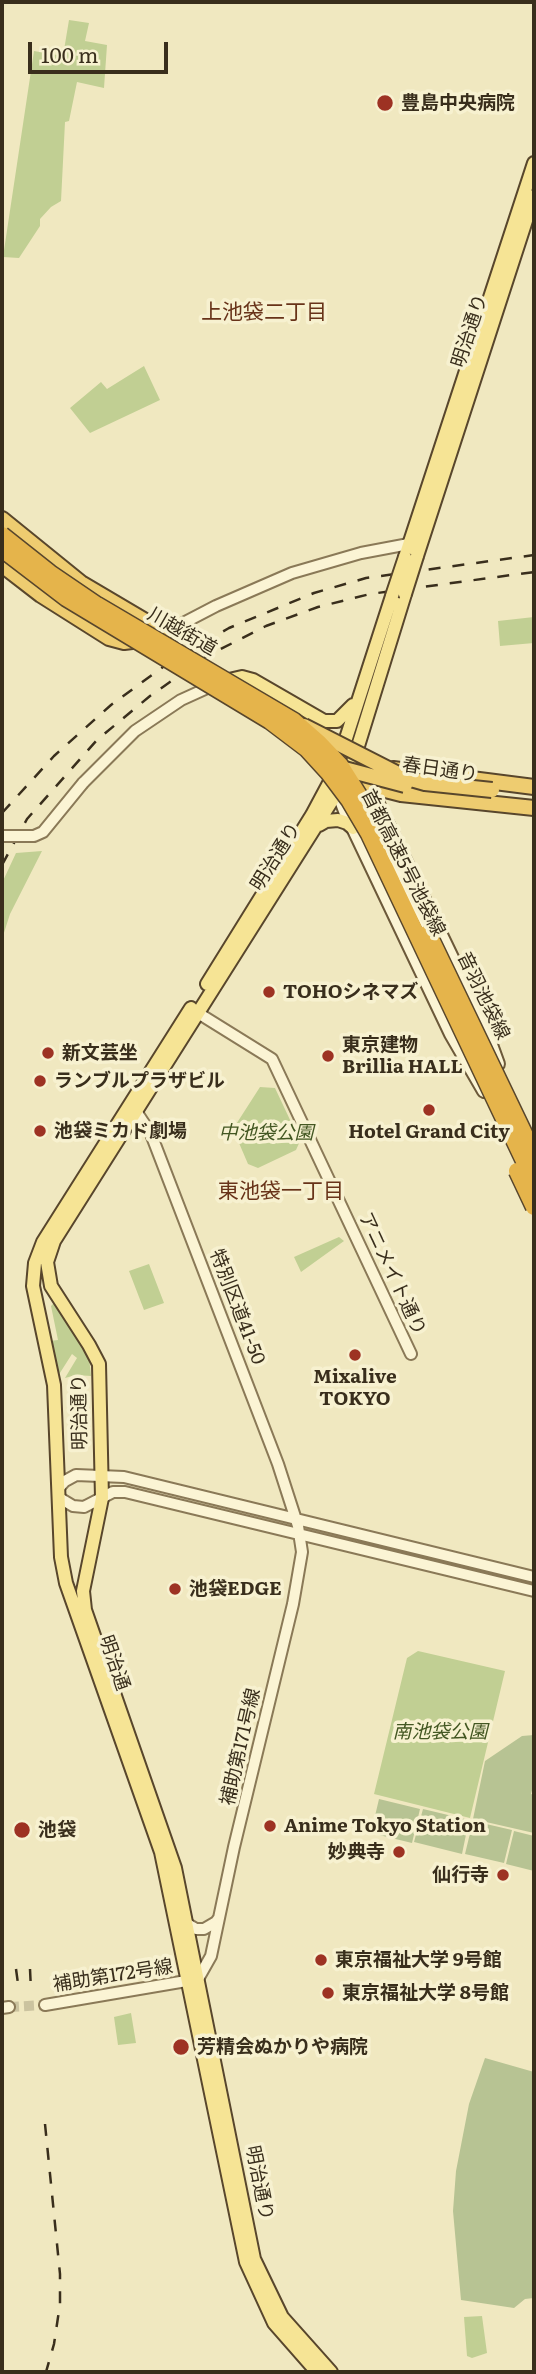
<!DOCTYPE html>
<html>
<head>
<meta charset="utf-8">
<style>
  body { margin:0 }
  #map { position:relative; width:536px; height:2374px; overflow:hidden; background:#f0e8c0; font-family:Literata,serif }
  canvas { display:block }
  .frame { position:absolute; inset:0; border:4px solid #392e1c; pointer-events:none }
  .scale { position:absolute; left:28px; top:42px; width:140px; height:32px; box-sizing:border-box; border:4px solid #392e1c; border-top:0; padding-left:9px; font-size:21px; line-height:24px; white-space:nowrap; color:#392e1c; -webkit-text-stroke:5px #f7f1d0; paint-order:stroke }
</style>
</head>
<body>
<div id="map">
<canvas width="536" height="2374"></canvas>
<div class="frame"></div>
<div class="scale">100 m</div>
</div>
<script>
const ctx = document.querySelector('canvas').getContext('2d');
ctx.lineJoin = 'round';
function fillPath(path, color) { ctx.fillStyle = color; ctx.fill(path, 'evenodd'); }
const toPath = rows => new Path2D(rows.map(r => 'M' + r).join(''));
function trace(path, color, width, dash) { ctx.strokeStyle = color; ctx.lineWidth = width; ctx.lineCap = dash ? 'butt' : 'round'; ctx.setLineDash(dash || []); ctx.stroke(path); }
function write(font, color, halo, rows, align = 'center') {
  ctx.font = font + ' Literata,"Noto Sans JP",serif'; ctx.lineWidth = 7; ctx.setLineDash([]); ctx.textBaseline = 'middle'; ctx.strokeStyle = halo; ctx.fillStyle = color; for (const [text, x, y, turn = 0] of rows) {
    ctx.save(); ctx.translate(x, y); ctx.rotate((+turn || 0) * Math.PI / 180); ctx.textAlign = isNaN(turn) ? turn : align; if (halo) ctx.strokeText(text, 0, 0); ctx.fillText(text, 0, 0); ctx.restore();
  }
}
fillPath(toPath([
  [69,20,89,23,85,41,107,45,104,88,77,82,69,121,65,122,61,201,51,207,40,219,40,226,19,258,3,257,34,51,63,56],
  [144,366,160,400,90,433,70,408,101,382,107,389],
  [534,617,534,643,500,646,498,621],
  [42,851,10,914,2,939,2,883,16,853],
  [260,1087,275,1088,300,1141,296,1150,258,1168,248,1164,233,1129],
  [339,1237,344,1241,301,1272,294,1257],
  [149,1264,164,1303,144,1310,129,1271],
  [54,1303,89,1357,91,1376,76,1375,65,1378,77,1358,72,1354,58,1376,50,1341,58,1340,51,1306],
  [418,1651,505,1671,470,1818,374,1794,407,1658],
  [131,2013,136,2043,118,2045,114,2017],
  [482,2316,487,2353,472,2358,467,2356,464,2317]
]), '#c1cf93');
fillPath(toPath([
  [534,1735,534,1783,531,1794,534,1795,534,1833,473,1819,485,1761,522,1736],
  [379,1799,420,1809,412,1843,371,1833],
  [423,1809,469,1820,462,1854,414,1842],
  [473,1821,512,1830,504,1863,465,1854],
  [514,1831,534,1836,534,1871,506,1864],
  [485,2058,534,2072,534,2298,525,2299,514,2308,461,2300,453,2211,456,2171,469,2104]
]), '#b7c393');
trace(toPath([
  [9,2007,45,2005]
]), '#cbc39f', 10, [10, 5]);
const tertiary = toPath([
  [168,631,216,606,292,573,361,553,414,543],
  [83,783,135,731,181,700,214,685],
  [198,1013,272,1059,411,1354],
  [58,1489,65,1481,76,1475,124,1477,534,1577],
  [58,1497,73,1506,84,1507,113,1492,125,1492,534,1591],
  [186,1923,196,1929,204,1929,216,1922,219,1918],
  [45,2005,198,1979,211,1956,234,1847,293,1604,302,1552,298,1526,278,1464,151,1134,132,1105],
  [2,2008,9,2007]
]);
const secondary = toPath([
  [366,779,482,1020,498,1064],
  [336,787,345,811,451,1034,484,1091]
]);
const primary = toPath([
  [417,556,534,196],
  [405,557,534,163],
  [229,680,242,677,253,680,324,721,337,721,353,705],
  [341,754,392,596],
  [319,825,326,821,338,820,347,823,353,828],
  [207,984,312,815,335,772],
  [191,1008,43,1242,35,1263,33,1286,54,1385,61,1557,66,1583,161,1852,246,2262,274,2323,317,2372],
  [331,2372,282,2317,254,2259,175,1868,85,1610,83,1591,102,1498,99,1364,89,1345,51,1286,47,1262,54,1241,345,780,354,759,405,594]
]);
const trunk = toPath([
  [2,519,81,583,147,622,168,631],
  [2,565,41,595,109,638,124,642,140,640],
  [393,769,534,787],
  [346,780,401,794,534,808]
]);
trace(tertiary, '#8a7957', 14);
trace(secondary, '#6c593a', 16);
trace(primary, '#58462c', 16);
trace(trunk, '#58462c', 18);
trace(tertiary, '#fbf4d4', 10);
trace(secondary, '#fbf4d4', 12);
trace(primary, '#f6e495', 12);
trace(trunk, '#eecc70', 14);
trace(toPath([
  [2,813,54,756,111,705,167,664,229,628,314,593,366,578,534,555],
  [2,865,27,819,97,740,150,696,207,656,266,626,318,607,370,594,534,572],
  [16,1969,19,1991],
  [30,1969,31,1990],
  [45,2124,60,2274,60,2304,54,2344,46,2372]
]), '#392e1c', 2.5, [12, 12]);
const tertiaryBridge = toPath([
  [2,836,34,836,43,832,83,783]
]);
const secondaryBridge = toPath([
  [378,828,427,924]
]);
const primaryBridge = toPath([
  [405,594,417,556],
  [392,596,405,557]
]);
const trunkBridge = toPath([
  [304,726,404,777,425,783,492,790],
  [337,767,405,785]
]);
const motorwayBridge = toPath([
  [2,535,50,573,97,605,294,721,319,743,340,765,365,805,380,835],
  [2,549,66,598,270,721,307,749,328,772,349,800,369,834,534,1182],
  [428,933,534,1154],
  [517,1171,534,1207]
]);
trace(tertiaryBridge, '#8a7957', 14, []);
trace(secondaryBridge, '#6c593a', 16, []);
trace(primaryBridge, '#58462c', 16, []);
trace(trunkBridge, '#58462c', 18, []);
trace(motorwayBridge, '#58462c', 19, []);
trace(tertiaryBridge, '#fbf4d4', 10);
trace(secondaryBridge, '#fbf4d4', 12);
trace(primaryBridge, '#f6e495', 12);
trace(trunkBridge, '#eecc70', 14);
trace(motorwayBridge, '#e5b44b', 16);
for (const [x, y, r, color] of [
  [385,103,9,"#9d3223"],
  [269,992,7,"#9d3223"],
  [48,1053,7,"#9d3223"],
  [328,1056,7,"#9d3223"],
  [40,1081,7,"#9d3223"],
  [429,1110,7,"#9d3223"],
  [40,1131,7,"#9d3223"],
  [355,1355,7,"#9d3223"],
  [175,1589,7,"#9d3223"],
  [270,1826,7,"#9d3223"],
  [22,1830,9,"#9d3223"],
  [399,1852,7,"#9d3223"],
  [503,1875,7,"#9d3223"],
  [321,1960,7,"#9d3223"],
  [328,1993,7,"#9d3223"],
  [181,2047,9,"#9d3223"]
]) { const dot = new Path2D(); dot.arc(x, y, r, 0, 2 * Math.PI); ctx.fillStyle = color; ctx.fill(dot); trace(dot, '#f7f1d0', 2.5); }
write('bold 19px', '#392e1c', '#f7f1d0', [
  ["豊島中央病院",401,103],
  ["TOHOシネマズ",283,992],
  ["東京建物",342,1045],
  ["Brillia HALL",342,1067],
  ["新文芸坐",62,1053],
  ["ランブルプラザビル",54,1081],
  ["池袋ミカド劇場",54,1131],
  ["Hotel Grand City",429,1132,"center"],
  ["Mixalive",355,1377,"center"],
  ["TOKYO",355,1399,"center"],
  ["池袋EDGE",189,1589],
  ["Anime Tokyo Station",284,1826],
  ["池袋",38,1830],
  ["妙典寺",385,1852,"right"],
  ["仙行寺",489,1875,"right"],
  ["東京福祉大学 9号館",335,1960],
  ["東京福祉大学 8号館",342,1993],
  ["芳精会ぬかりや病院",197,2047]
], 'left');
write('19px', '#392e1c', '#f7f1d0', [
  ["明治通り",470,331,-72],
  ["川越街道",182,632,30],
  ["春日通り",440,770,8],
  ["明治通り",276,857,-58],
  ["首都高速5号池袋線",403,863,63],
  ["音羽池袋線",483,996,64],
  ["アニメイト通り",392,1274,65],
  ["特別区道41-50",237,1307,69],
  ["明治通り",80,1412,-91],
  ["明治通",114,1663,71],
  ["補助第171号線",241,1747,-77],
  ["補助第172号線",113,1976,-9],
  ["明治通り",259,2183,79]
]);
write('italic 19px', '#435722', '#f7f1d0', [
  ["中池袋公園",266,1133],
  ["南池袋公園",440,1732]
]);
write('21px', '#683319', '#f7f1d0', [
  ["上池袋二丁目",264,313],
  ["東池袋一丁目",281,1192]
]);
</script>
</body>
</html>
